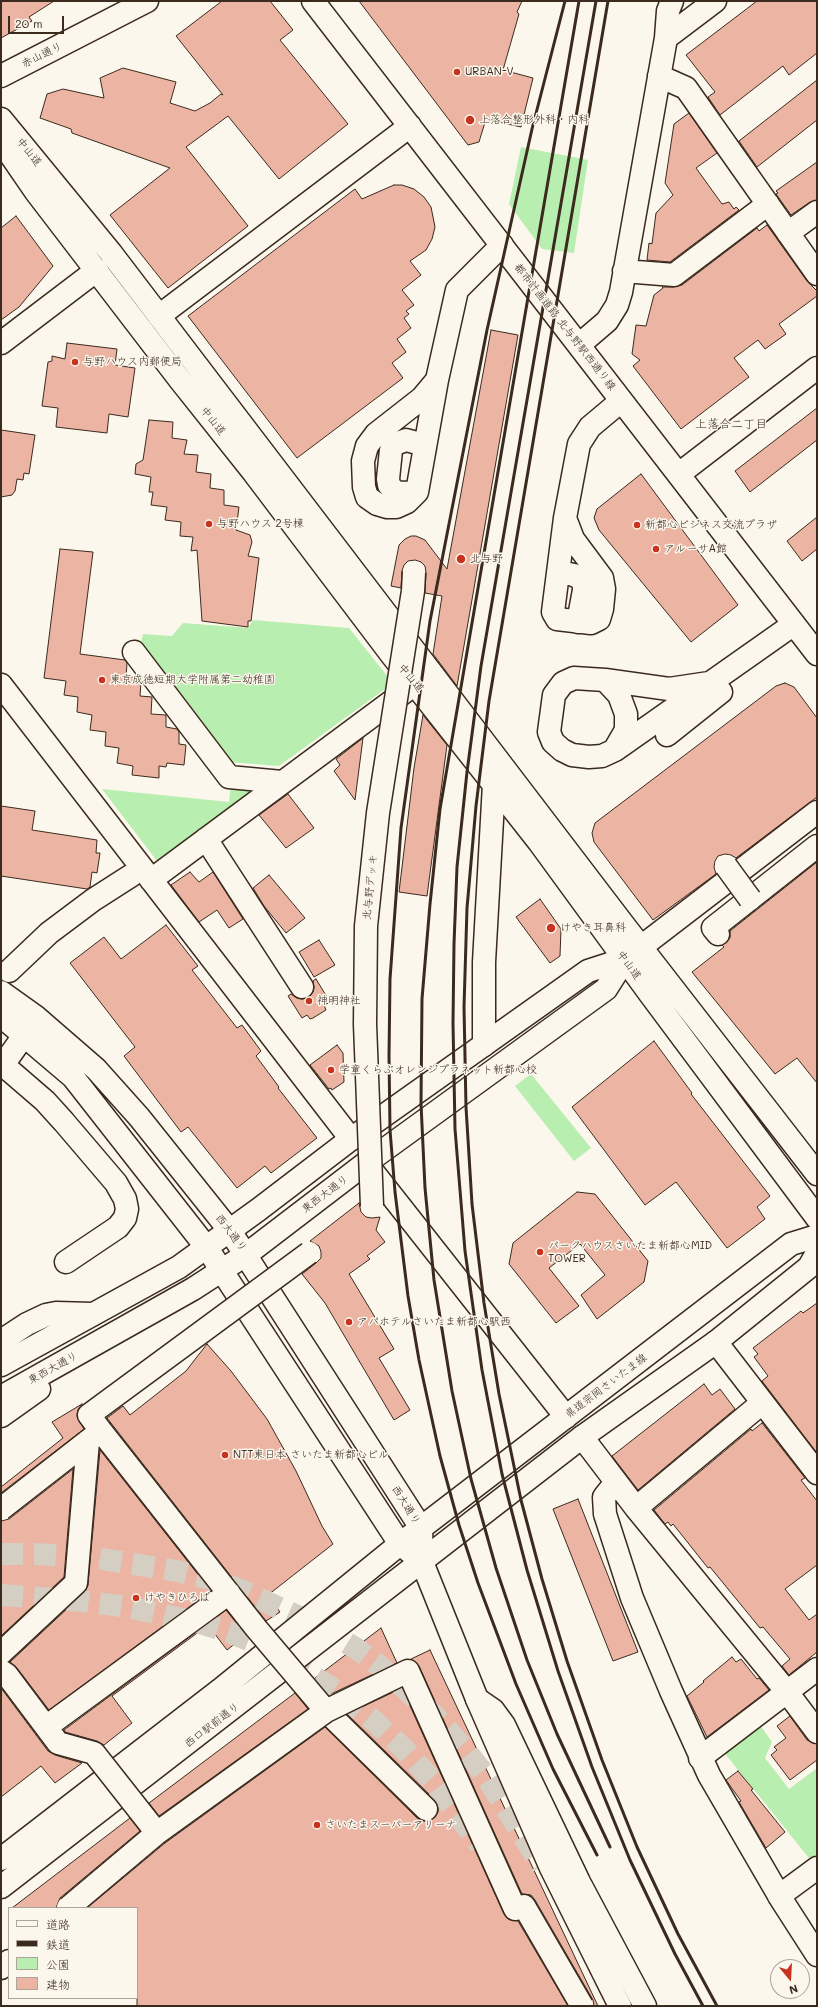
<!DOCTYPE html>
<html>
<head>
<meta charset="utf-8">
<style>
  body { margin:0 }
  #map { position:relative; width:818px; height:2007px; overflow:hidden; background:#fbf7ec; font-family:Mali,"Klee One",sans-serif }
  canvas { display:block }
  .frame { position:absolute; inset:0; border:2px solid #3b2a1e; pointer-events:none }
  .legend { position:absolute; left:8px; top:1907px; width:130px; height:92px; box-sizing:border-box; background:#fbf7ec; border:1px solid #aea59a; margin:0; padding:5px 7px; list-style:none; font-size:12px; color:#3b2a1e }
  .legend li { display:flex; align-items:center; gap:8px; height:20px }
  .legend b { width:20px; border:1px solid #aea59a }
  .north { position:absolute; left:770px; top:1959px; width:40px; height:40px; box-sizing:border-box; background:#fbf7ec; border:1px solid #aea59a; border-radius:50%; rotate:162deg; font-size:11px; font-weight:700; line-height:16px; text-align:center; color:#3b2a1e }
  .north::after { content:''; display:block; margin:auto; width:14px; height:18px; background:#c8321e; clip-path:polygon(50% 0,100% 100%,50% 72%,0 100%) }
  .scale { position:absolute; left:8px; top:16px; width:56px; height:18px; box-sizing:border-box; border:2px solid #3b2a1e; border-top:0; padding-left:5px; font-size:12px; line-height:14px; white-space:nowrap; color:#3b2a1e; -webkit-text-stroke:3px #fbf7ec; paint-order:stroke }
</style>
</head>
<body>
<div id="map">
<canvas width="818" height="2007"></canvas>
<div class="frame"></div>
<ul class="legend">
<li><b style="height:5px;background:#fbf7ec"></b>道路</li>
<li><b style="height:5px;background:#3b2a1e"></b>鉄道</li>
<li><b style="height:11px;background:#b8eeb0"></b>公園</li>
<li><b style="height:11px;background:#ecb4a2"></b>建物</li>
</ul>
<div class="north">N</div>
<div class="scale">20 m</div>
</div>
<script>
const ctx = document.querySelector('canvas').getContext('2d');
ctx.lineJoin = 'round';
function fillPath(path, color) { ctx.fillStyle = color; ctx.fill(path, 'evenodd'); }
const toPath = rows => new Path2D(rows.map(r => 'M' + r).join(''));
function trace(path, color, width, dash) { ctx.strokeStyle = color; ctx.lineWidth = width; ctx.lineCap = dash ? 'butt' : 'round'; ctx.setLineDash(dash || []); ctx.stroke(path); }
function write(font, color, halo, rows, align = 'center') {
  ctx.font = font + ' Mali,"Klee One",sans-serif'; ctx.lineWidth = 3; ctx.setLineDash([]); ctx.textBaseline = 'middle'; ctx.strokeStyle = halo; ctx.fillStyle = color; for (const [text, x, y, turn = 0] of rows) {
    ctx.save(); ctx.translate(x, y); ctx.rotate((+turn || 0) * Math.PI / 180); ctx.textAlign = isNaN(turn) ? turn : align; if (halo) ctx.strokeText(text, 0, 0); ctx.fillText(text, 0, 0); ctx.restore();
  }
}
fillPath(toPath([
  [521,147,588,160,574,253,542,249,509,204],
  [253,620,349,628,388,677,385,689,279,766,228,762,139,651,143,634,172,636,183,623,248,628],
  [231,785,259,788,161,861,157,861,102,789,229,802],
  [531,1074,591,1148,574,1161,515,1086],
  [758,1722,772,1742,765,1758,789,1789,817,1768,817,1860,813,1863,722,1750]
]), '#b8eeb0');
const building = toPath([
  [1,1,54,1,29,17,32,21,1,38,1,1],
  [222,1,270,1,293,30,280,40,348,124,279,179,228,116,186,147,248,226,168,288,110,215,170,168,72,133,71,129,40,118,47,94,63,89,104,98,100,78,123,68,176,82,170,103,195,111,210,103,221,94,223,95,176,36,222,1],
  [359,1,522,1,517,12,519,14,503,70,533,78,521,127,486,119,479,142,468,145,359,1],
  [757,1,817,1,817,53,789,75,783,66,720,115,708,97,715,92,686,55,757,1],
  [817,80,817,120,757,167,739,141,817,80],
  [689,113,717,153,696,168,722,204,729,202,734,209,736,207,739,210,670,262,647,260,649,243,652,244,656,213,673,195,665,183,674,124,689,113],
  [817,162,817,200,810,202,791,215,776,194,778,193,776,191,817,162],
  [394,185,402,185,414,189,424,197,431,207,435,227,432,239,426,250,410,261,421,275,402,290,414,305,406,311,409,314,404,318,411,328,397,339,406,352,392,363,403,378,297,458,188,316,355,189,362,199,394,185],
  [16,216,53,266,19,307,1,320,1,228,16,216],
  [767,225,807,281,817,291,817,296,779,324,786,334,765,349,758,340,734,358,749,377,681,429,633,366,640,360,632,354,636,325,646,326,654,295,663,288,662,287,673,287,682,285,757,228,759,231,767,225],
  [491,330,518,335,457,686,433,654,442,596,425,593,426,573,425,566,421,562,415,560,408,561,404,565,402,571,401,588,391,586,399,545,405,539,411,536,416,536,425,540,447,569,491,330],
  [67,343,117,349,115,365,135,368,128,417,109,414,107,433,56,427,58,408,42,406,48,362,52,361,52,356,65,359,67,343],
  [817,408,817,440,750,492,735,471,817,408],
  [149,420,173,422,172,438,187,440,184,454,198,455,196,472,211,474,210,488,224,490,224,505,239,507,236,530,250,535,252,542,248,556,259,558,251,621,248,621,248,627,202,621,197,550,191,551,193,537,180,536,181,522,165,520,167,507,151,505,153,492,149,492,151,477,135,474,136,464,143,460,149,420],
  [1,430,35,435,29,474,24,473,23,480,17,479,15,491,12,495,1,497,1,430],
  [641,474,738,605,691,642,599,530,594,518,597,509,641,474],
  [817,517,817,549,802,561,787,541,817,517],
  [60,549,93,552,80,654,125,660,127,663,126,677,138,677,141,682,140,696,152,697,151,714,166,715,166,727,177,729,179,732,179,744,186,745,184,765,167,763,166,767,159,766,159,778,132,775,133,766,117,763,119,748,105,746,106,732,90,730,92,715,77,712,78,697,64,695,66,681,44,678,60,549],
  [785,683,794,687,817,718,817,797,736,858,731,855,725,854,718,856,715,861,714,867,716,874,653,920,594,842,592,833,595,823,776,686,785,683],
  [423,715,447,745,427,896,399,892,414,768,423,715],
  [363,738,355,800,334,771,340,765,336,759,363,738],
  [288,794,314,828,286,848,259,815,288,794],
  [1,806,35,811,32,830,97,840,96,853,100,853,97,873,92,872,90,887,87,889,1,876,1,806],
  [817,862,817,1083,797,1058,775,1074,692,972,724,947,722,945,730,938,730,931,817,862],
  [190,872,199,882,213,872,243,919,229,928,217,910,199,922,171,885,190,872],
  [269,875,305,918,286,933,264,906,253,888,269,875],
  [540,899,561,929,560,956,550,963,516,917,540,899],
  [166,925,198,966,192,970,237,1028,242,1025,261,1051,256,1056,279,1087,278,1088,317,1138,271,1173,265,1166,237,1188,188,1127,181,1132,124,1056,135,1047,70,963,104,937,121,959,166,925],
  [319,940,335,965,314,977,299,952,319,940],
  [316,979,330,1002,324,1005,326,1010,313,1018,310,1019,307,1015,302,1018,288,996,291,994,297,998,302,999,308,998,313,992,314,987,313,981,316,979],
  [654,1041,692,1093,691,1094,770,1196,757,1207,765,1219,727,1248,676,1182,645,1205,572,1107,654,1041],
  [337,1045,343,1053,344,1082,332,1090,331,1088,329,1089,310,1065,337,1045],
  [577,1192,595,1194,648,1261,644,1282,597,1319,581,1295,605,1275,580,1244,549,1268,579,1306,556,1323,509,1264,513,1243,577,1192],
  [359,1203,361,1212,366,1217,372,1218,380,1217,376,1230,385,1242,367,1256,370,1259,349,1274,394,1349,379,1358,410,1410,394,1420,325,1303,302,1274,316,1263,321,1258,321,1252,319,1246,310,1241,359,1203],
  [817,1303,817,1453,762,1381,768,1376,754,1357,758,1354,753,1348,801,1311,803,1313,817,1303],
  [207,1344,231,1371,267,1419,296,1471,322,1526,333,1544,268,1595,280,1612,266,1621,107,1418,123,1406,130,1415,186,1371,207,1344],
  [704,1384,712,1395,720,1389,735,1409,638,1490,612,1456,704,1384],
  [82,1404,78,1410,77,1416,84,1429,1,1493,1,1487,63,1438,52,1422,82,1404],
  [762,1423,805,1478,801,1480,817,1501,817,1565,785,1589,809,1620,817,1614,817,1652,789,1675,782,1666,790,1659,763,1627,760,1628,710,1567,708,1568,673,1524,671,1526,668,1522,665,1524,654,1510,751,1429,752,1431,762,1423],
  [100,1450,211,1591,49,1710,17,1668,10,1662,85,1592,88,1585,100,1450],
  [73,1469,64,1577,1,1636,1,1521,9,1519,73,1469],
  [578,1499,638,1652,613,1661,553,1509,578,1499],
  [226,1610,246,1635,227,1650,208,1625,112,1696,132,1723,104,1745,97,1741,65,1732,64,1730,226,1610],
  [381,1628,397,1663,329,1695,315,1678,381,1628],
  [430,1650,598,2006,594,2006,593,2000,535,1900,531,1895,522,1894,419,1666,411,1659,430,1650],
  [732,1657,736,1662,741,1659,757,1679,759,1678,769,1690,707,1737,687,1696,704,1682,703,1681,732,1657],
  [1,1688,48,1751,55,1755,82,1763,55,1783,41,1766,1,1797,1,1688],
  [402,1688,504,1914,508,1919,518,1921,568,2006,137,2006,137,1908,87,1908,165,1843,325,1727,417,1818,423,1821,429,1821,435,1817,438,1812,438,1806,435,1800,347,1714,402,1688],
  [295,1693,308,1709,159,1816,149,1803,295,1693],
  [790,1716,807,1740,817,1744,817,1760,790,1780,771,1755,777,1750,774,1747,786,1738,777,1726,790,1716],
  [738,1771,753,1789,751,1790,785,1832,766,1848,739,1802,741,1801,726,1780,738,1771],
  [130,1818,140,1831,60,1898,56,1908,12,1908,130,1818]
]);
fillPath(building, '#ecb4a2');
trace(building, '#3b2a1e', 1);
trace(toPath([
  [1,1554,36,1554,96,1558,177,1571,211,1579,243,1591,323,1628,357,1649,382,1668,434,1715,462,1746,486,1776,542,1866],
  [1,1595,82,1601,128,1607,200,1623,229,1632,258,1644,307,1672,336,1691,374,1721,404,1749,431,1779,480,1845]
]), '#d5cec3', 22, [22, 11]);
const minor = toPath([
  [313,1,817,654],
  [666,38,715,1],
  [1,76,147,1],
  [659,76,686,88,817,274],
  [788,233,817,212],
  [624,271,674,275,768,204],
  [159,316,410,126],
  [1,343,97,270],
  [579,345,607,321,617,305,621,292,666,38,668,11,672,1],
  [437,380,422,398,376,434,367,446,363,461,364,487,367,497,377,504,387,507,396,507,407,502,417,492,437,380,457,290,502,245],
  [679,474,817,368],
  [417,492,400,493,394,491,389,485,388,479,391,450,395,444,406,440,417,443,425,448],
  [565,518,573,539,602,578,604,589,602,609,599,619,591,623,557,619,553,612,565,518,579,444,590,427,621,401],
  [559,572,574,575,581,579,584,585,584,590,578,622],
  [134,652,229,777,282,782],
  [605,680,619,695,626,714,626,730,615,749],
  [709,683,669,689,605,680,574,678,563,683,554,695,549,732,553,742,562,750,572,755,589,757,602,756,615,750,794,624],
  [1,685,351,1139],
  [667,735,721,692],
  [206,839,302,987],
  [151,880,407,690],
  [718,934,713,928,817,846],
  [641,947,817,812],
  [9,971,49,933,93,900,132,875],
  [1,992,36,1017,96,1069,139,1117,230,1231,421,1528,422,1562,477,1699,551,1868,620,2006],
  [1,1016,73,1077,207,1248,400,1544,415,1556],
  [484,1045,484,962,494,784],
  [1,1063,45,1101,64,1122,116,1183,125,1199,127,1209,125,1218,118,1227,66,1262],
  [3,1065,25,1034],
  [366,1163,566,1417],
  [716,1342,817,1473],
  [582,1437,636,1508,787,1692,817,1732],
  [616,1482,604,1497,605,1514,632,1598,671,1691,709,1775,781,1899,817,1955],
  [636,1508,762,1403],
  [326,1711,426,1809],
  [700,1758,817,1669],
  [779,1896,817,1868],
  [1,1968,9,1961]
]);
const major = toPath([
  [1,1341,27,1324,46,1315,56,1313,93,1314],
  [1,1365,179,1267,258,1210,351,1139,588,971,625,959,640,948],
  [1,1397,193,1289,247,1254,366,1163,606,989,625,959],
  [1,1416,39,1389],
  [1,1859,220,1690,400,1544,791,1244,817,1236],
  [1,1887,582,1437,716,1342,809,1267,817,1253]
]);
const highway = toPath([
  [1,119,111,253,623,924,817,1174],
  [1,141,36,192,180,380,254,473,391,654,539,842,650,994,817,1218],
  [477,1699,493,1710,504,1725,579,1882,645,2006]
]);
trace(minor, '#3b2a1e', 25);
trace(major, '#3b2a1e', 25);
trace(highway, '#3b2a1e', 25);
trace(minor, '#fbf7ec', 22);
trace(major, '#fbf7ec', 22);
trace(highway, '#fbf7ec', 22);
trace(toPath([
  [565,1,532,129,487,330,430,621,401,828,390,979,389,1056,390,1130,395,1192,408,1296,419,1360,440,1456,459,1525,478,1583,516,1684,553,1769,597,1855],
  [579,1,440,809,430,904,422,999,421,1104,425,1188,434,1280,452,1391,471,1479,496,1568,527,1660,557,1734,610,1847],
  [596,1,481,666,467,772,457,867,454,944,453,1023,455,1129,465,1251,482,1370,502,1474,527,1570,558,1671,592,1767,630,1860,675,1954,703,2006],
  [608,1,489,701,476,806,467,908,464,1007,466,1107,472,1204,484,1303,499,1394,521,1500,542,1579,567,1661,602,1760,637,1847,678,1934,717,2006]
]), '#3b2a1e', 3);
const minorBridge = toPath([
  [726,866,750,899],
  [372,1206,365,1024,366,926,378,813,413,591,414,572],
  [1,1509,101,1431,89,1415,309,1253],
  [1,1653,76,1583,88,1441],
  [1,1671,7,1675,58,1743,94,1753,157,1833],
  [326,1711,408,1671,515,1909,524,1906,582,2006],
  [46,1727,229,1593],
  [68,1908,157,1833,326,1711,256,1628,101,1431]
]);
trace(minorBridge, '#3b2a1e', 25, []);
trace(minorBridge, '#fbf7ec', 22);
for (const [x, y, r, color] of [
  [457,72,4,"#c8321e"],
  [470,120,5,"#c8321e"],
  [75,362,4,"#c8321e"],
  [209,524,4,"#c8321e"],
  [637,525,4,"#c8321e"],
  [656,549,4,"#c8321e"],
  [461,559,5,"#c8321e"],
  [102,680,4,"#c8321e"],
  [551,928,5,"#c8321e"],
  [309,1001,4,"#c8321e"],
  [331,1070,4,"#c8321e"],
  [540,1252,4,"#c8321e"],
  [349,1322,4,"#c8321e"],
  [225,1455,4,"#c8321e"],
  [136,1598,4,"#c8321e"],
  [317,1825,4,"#c8321e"]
]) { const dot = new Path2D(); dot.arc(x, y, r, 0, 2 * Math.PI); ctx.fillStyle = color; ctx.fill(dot); trace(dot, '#fbf7ec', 1.5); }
write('11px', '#3b2a1e', '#fbf7ec', [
  ["赤山通り",42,55,-26],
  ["中山道",29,152,51],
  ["都市計画道路 北与野駅西通り線",565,327,52],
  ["中山道",213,421,51],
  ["中山道",411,678,50],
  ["北与野デッキ",370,887,-84],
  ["中山道",629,965,54],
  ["東西大通り",325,1194,-37],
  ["西大通り",231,1233,53],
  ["東西大通り",53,1368,-29],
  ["県道宗岡さいたま線",606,1386,-37],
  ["西大通り",406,1505,58],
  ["西口駅前通り",212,1725,-38]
]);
write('11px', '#3b2a1e', '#fbf7ec', [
  ["URBAN-V",465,72],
  ["上落合整形外科・内科",479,120],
  ["与野ハウス内郵便局",83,362],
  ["与野ハウス 2号棟",217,524],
  ["新都心ビジネス交流プラザ",645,525],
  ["アルーサA館",664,549],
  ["北与野",470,559],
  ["東京成徳短期大学附属第二幼稚園",110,680],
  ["けやき耳鼻科",560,928],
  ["神明神社",317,1001],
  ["学童くらぶオレンジプラネット新都心校",339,1070],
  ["パークハウスさいたま新都心MID",548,1246],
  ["TOWER",548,1259],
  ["アパホテルさいたま新都心駅西",357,1322],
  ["NTT東日本 さいたま新都心ビル",233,1455],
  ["けやきひろば",144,1598],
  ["さいたまスーパーアリーナ",325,1825]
], 'left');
write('12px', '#3b2a1e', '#fbf7ec', [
  ["上落合二丁目",731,424]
]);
</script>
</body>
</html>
